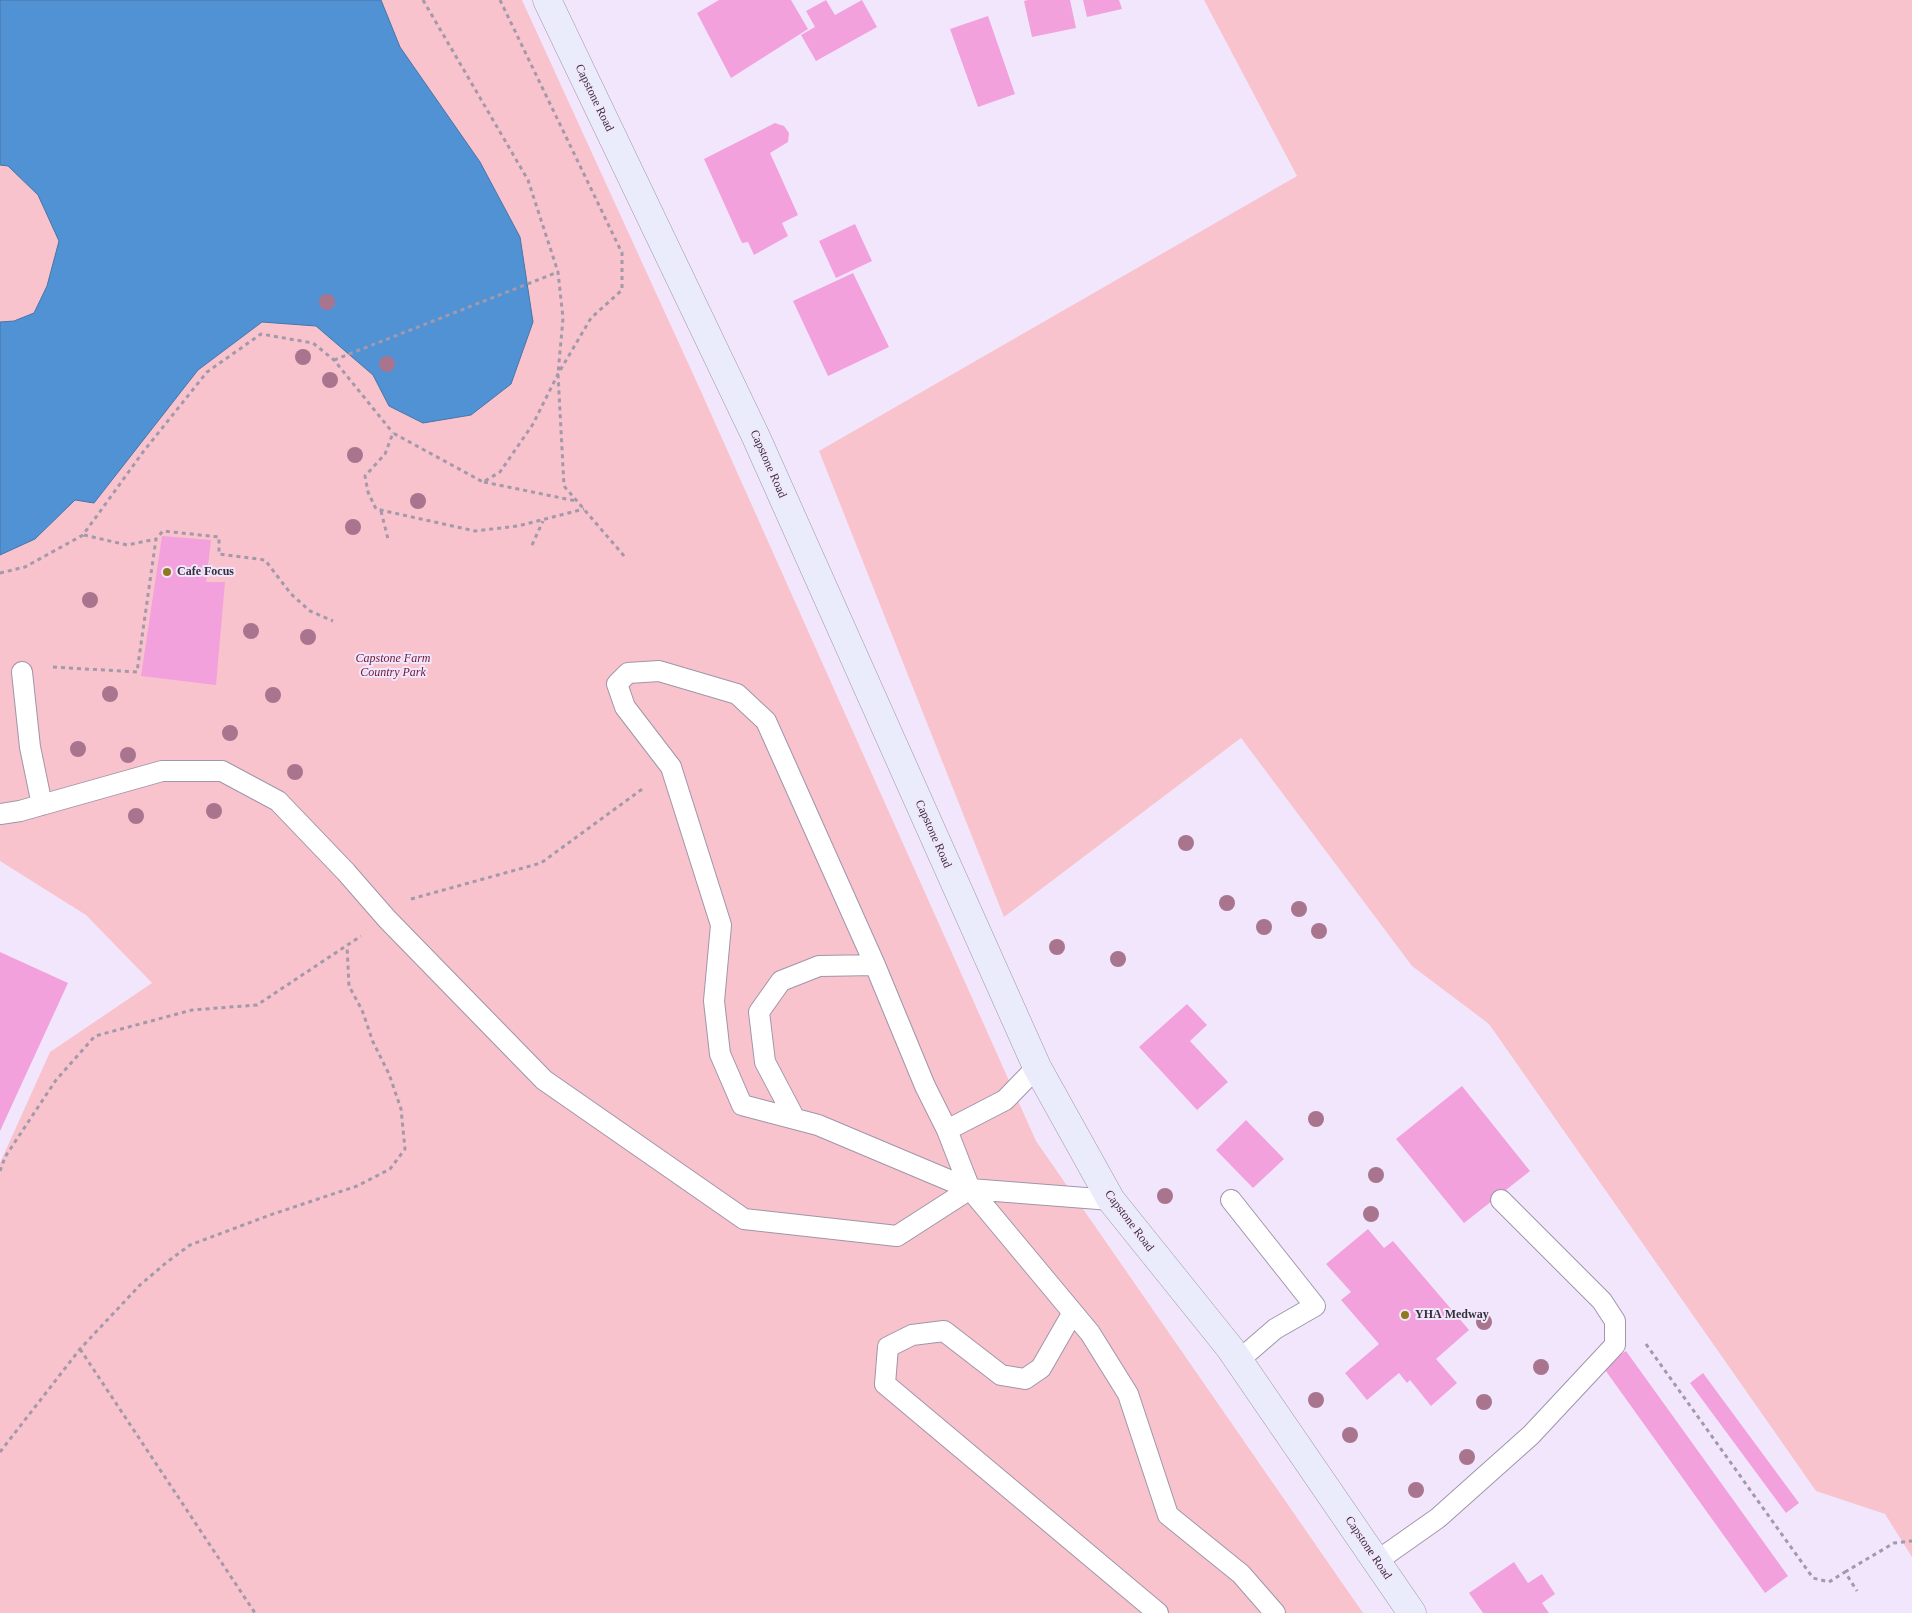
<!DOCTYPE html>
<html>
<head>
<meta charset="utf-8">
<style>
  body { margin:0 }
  canvas { display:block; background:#f2e6fd }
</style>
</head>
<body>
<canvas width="1912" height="1613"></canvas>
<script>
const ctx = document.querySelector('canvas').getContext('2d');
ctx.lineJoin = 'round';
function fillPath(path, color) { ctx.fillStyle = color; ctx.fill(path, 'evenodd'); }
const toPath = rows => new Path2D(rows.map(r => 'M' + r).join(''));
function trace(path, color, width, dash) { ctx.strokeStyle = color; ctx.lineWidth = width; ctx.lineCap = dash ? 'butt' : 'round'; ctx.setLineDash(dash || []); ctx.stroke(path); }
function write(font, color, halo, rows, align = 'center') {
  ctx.font = font + ' Georgia,serif'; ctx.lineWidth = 4; ctx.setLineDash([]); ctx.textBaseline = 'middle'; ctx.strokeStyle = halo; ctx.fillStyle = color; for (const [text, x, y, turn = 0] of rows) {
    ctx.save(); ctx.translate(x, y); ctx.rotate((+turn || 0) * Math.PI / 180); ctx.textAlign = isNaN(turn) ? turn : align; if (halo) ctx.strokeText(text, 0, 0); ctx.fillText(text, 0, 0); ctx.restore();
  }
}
fillPath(toPath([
  [0,0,522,0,699,387,1036,1141,1363,1613,0,1613,0,1163,50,1052,152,983,86,915,0,861],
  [1204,0,1912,0,1912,1557,1885,1514,1816,1491,1489,1024,1412,966,1241,738,1004,917,819,451,1297,176]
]), '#f9c3cd');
const water = toPath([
  [0,0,381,0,400,47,480,162,520,237,533,322,511,384,471,415,423,423,389,406,373,375,316,326,262,322,198,370,94,503,75,500,35,539,0,555,0,322,14,321,34,313,47,286,59,241,38,195,8,166,0,165,0,0]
]);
fillPath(water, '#5192d5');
trace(water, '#4975a6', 1);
fillPath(toPath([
  [719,0,791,0,808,29,731,78,697,13],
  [826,0,835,15,862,0,877,27,816,61,801,35,815,27,806,11],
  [1028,0,1070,0,1076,28,1032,37,1024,1],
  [1083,0,1119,0,1122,9,1087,17],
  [988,16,1015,94,978,107,950,29],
  [775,123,784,126,789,133,788,142,770,153,798,215,782,223,788,236,754,255,748,242,742,243,704,159],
  [855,224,872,261,836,278,819,241],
  [853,273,889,347,828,376,793,301],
  [162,536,211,540,206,582,225,582,216,685,141,676],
  [0,952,68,983,0,1131],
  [1187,1004,1207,1025,1190,1041,1228,1082,1197,1110,1139,1047],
  [1462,1086,1530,1171,1464,1223,1396,1139],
  [1246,1120,1284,1159,1253,1188,1216,1150],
  [1368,1229,1384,1248,1393,1241,1469,1330,1436,1359,1457,1383,1431,1406,1410,1380,1407,1383,1399,1373,1367,1400,1345,1373,1379,1344,1341,1300,1351,1292,1326,1264],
  [1626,1351,1788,1576,1765,1593,1603,1367],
  [1703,1373,1799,1503,1786,1513,1690,1383],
  [1514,1562,1528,1583,1542,1574,1555,1594,1542,1603,1549,1613,1483,1613,1469,1593]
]), '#f2a1dc');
const lane = toPath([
  [22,672,30,747,42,805],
  [0,814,20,811,162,771,222,771,278,801,346,872,387,919,544,1080,744,1219,897,1236,970,1189],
  [1037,1067,1005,1100,947,1130,970,1189,1111,1200],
  [795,1119,765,1062,759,1012,781,981,819,966,875,965],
  [947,1130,925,1086,875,965,766,721,737,694,659,671,628,673,617,684,625,707,671,767,721,925,714,1001,720,1054,742,1105,818,1125,970,1189,1090,1333,1128,1394,1168,1515,1241,1574,1275,1613],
  [1231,1200,1315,1306,1275,1329,1238,1361],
  [1072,1314,1041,1368,1025,1379,1001,1375,944,1331,912,1335,888,1347,885,1384,1158,1613],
  [1377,1561,1438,1518,1531,1435,1615,1345,1615,1321,1602,1301,1501,1200]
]);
const secondary = toPath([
  [547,0,756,437,1037,1067,1111,1200,1230,1348,1412,1613]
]);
trace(lane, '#a095aa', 22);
trace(secondary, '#a095aa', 29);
trace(toPath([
  [423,0,528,180,558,272,563,318,558,374,564,486,625,557],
  [500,0,622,253,622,290,591,318,558,374,533,424,500,472,483,482,393,433,385,454,365,476,368,492,376,509,475,531,518,526,584,509],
  [334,360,558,272],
  [484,482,576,501],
  [381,511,388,539],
  [84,535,127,545,156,539],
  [532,545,543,521],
  [0,573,25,567,83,535,143,452,207,372,261,334,313,343,334,360,393,433],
  [53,667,137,672,156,539,163,531,219,537,219,554,265,560,291,594,310,611,333,621],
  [411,899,541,863,645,787],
  [0,1171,5,1157,56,1080,95,1036,192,1010,257,1005,361,936],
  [1646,1344,1813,1578,1829,1582,1845,1572,1857,1591],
  [80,1349,255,1613],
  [0,1452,80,1349,140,1285,167,1262,190,1245,270,1215,357,1186,390,1169,405,1149,401,1109,389,1074,373,1042,362,1010,349,986,347,946],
  [1845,1572,1894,1543,1912,1541]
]), '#a299aa', 3, [4, 4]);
trace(lane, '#fff', 20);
trace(secondary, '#ebecfb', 28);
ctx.fillStyle = '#a9748e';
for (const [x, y] of [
  [327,302],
  [303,357],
  [387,364],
  [330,380],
  [355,455],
  [418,501],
  [353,527],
  [90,600],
  [251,631],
  [308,637],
  [110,694],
  [273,695],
  [230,733],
  [78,749],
  [128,755],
  [295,772],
  [214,811],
  [136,816],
  [1186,843],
  [1227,903],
  [1299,909],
  [1264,927],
  [1319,931],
  [1057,947],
  [1118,959],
  [1316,1119],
  [1376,1175],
  [1165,1196],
  [1371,1214],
  [1484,1322],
  [1541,1367],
  [1316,1400],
  [1484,1402],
  [1350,1435],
  [1467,1457],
  [1416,1490]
]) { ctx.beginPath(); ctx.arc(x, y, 8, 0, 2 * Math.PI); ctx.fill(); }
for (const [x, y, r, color] of [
  [167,572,5,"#90781e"],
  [1405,1315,5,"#90781e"]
]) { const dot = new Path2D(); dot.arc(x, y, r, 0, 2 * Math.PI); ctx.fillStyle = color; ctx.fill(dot); trace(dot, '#f2e6fd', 2); }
write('12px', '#35313a', '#f2e6fd', [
  ["Capstone Road",594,98,64],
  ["Capstone Road",768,464,66],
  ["Capstone Road",933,834,66],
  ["Capstone Road",1129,1221,53],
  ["Capstone Road",1368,1548,56]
]);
write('bold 12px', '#35313a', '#f2e6fd', [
  ["Cafe Focus",177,572],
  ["YHA Medway",1415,1315]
], 'left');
write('italic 12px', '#6d1733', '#f2e6fd', [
  ["Capstone Farm",393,659],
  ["Country Park",393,673]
]);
</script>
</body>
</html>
